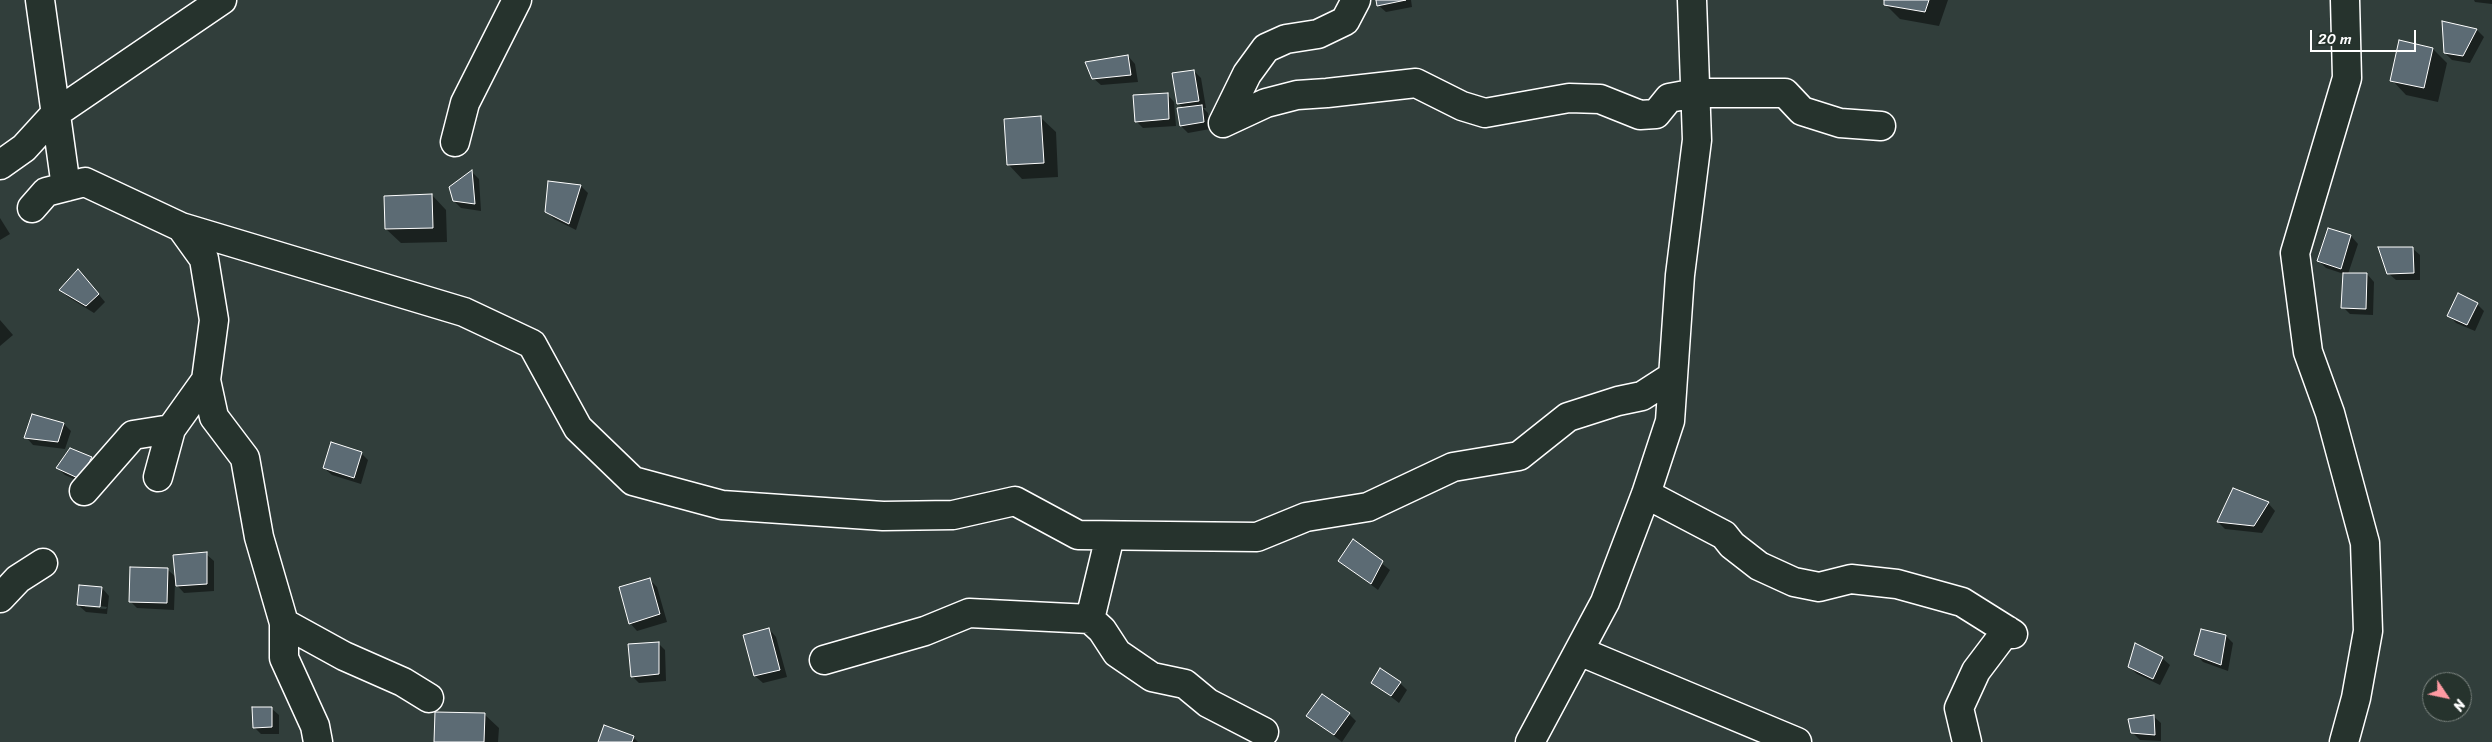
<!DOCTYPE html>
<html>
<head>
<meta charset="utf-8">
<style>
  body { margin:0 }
  #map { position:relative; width:2492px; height:742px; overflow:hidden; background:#313e3b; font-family:Sriracha,sans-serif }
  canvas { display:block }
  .north { position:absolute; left:2422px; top:672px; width:50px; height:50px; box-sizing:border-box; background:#26332d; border:1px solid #7d8581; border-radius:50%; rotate:124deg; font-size:14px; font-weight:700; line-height:20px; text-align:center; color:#fff }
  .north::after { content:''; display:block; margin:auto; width:18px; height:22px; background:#ff9aa2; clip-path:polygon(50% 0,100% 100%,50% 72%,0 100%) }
  .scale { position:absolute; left:2310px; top:30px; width:106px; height:22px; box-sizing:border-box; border:2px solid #fff; border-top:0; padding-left:6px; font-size:15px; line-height:18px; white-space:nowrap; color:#fff; -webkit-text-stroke:4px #26332d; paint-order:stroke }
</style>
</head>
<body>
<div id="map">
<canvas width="2492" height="742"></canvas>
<div class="north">N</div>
<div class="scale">20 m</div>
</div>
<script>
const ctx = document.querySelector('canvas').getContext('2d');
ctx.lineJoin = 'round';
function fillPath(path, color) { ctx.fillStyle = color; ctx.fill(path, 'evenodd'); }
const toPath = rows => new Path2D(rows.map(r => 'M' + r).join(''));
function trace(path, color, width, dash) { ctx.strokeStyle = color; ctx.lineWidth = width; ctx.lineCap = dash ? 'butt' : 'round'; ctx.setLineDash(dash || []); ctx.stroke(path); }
fillPath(toPath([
  [1377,0,1411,0,1412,7,1386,12,1378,5],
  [1885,0,1948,0,1939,26,1900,19,1886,5],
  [2474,0,2492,0,2492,4,2475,2],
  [2477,30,2484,37,2470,63,2452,60,2445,53],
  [2433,49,2447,63,2438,102,2406,95,2392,80],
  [1128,56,1135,64,1138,82,1101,85,1093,78],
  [1194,71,1201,78,1206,108,1203,108,1208,113,1210,129,1188,133,1181,126,1184,108,1178,103],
  [1167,94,1174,102,1176,126,1143,128,1136,121],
  [1041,118,1056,132,1058,177,1022,179,1008,164],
  [472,172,479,179,481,211,461,208,454,201],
  [581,186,588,193,576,230,554,219,546,211],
  [432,195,446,210,447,242,401,243,386,229],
  [0,218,10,234,0,240],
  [2329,229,2351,236,2358,244,2348,274,2367,274,2374,282,2373,315,2350,314,2343,307,2344,274,2326,268,2319,261],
  [2412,248,2420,255,2420,280,2396,280,2388,273],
  [85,278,105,302,94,313,68,297,61,290],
  [2477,304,2484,311,2475,331,2456,323,2449,315],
  [0,320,13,335,0,346],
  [64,424,71,431,65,449,33,445,26,437],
  [361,453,368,460,361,484,332,475,324,468],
  [91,459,98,466,87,485,65,475,58,468],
  [2268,503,2275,511,2262,533,2225,529,2218,522],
  [1353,541,1390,570,1378,590,1340,561],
  [206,554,214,561,214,591,184,593,175,583,174,610,137,608,130,601,168,570,177,578],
  [650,580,657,587,667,622,637,631,630,623],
  [80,586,102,588,109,596,107,614,86,612,78,605],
  [85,604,107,607,106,609,85,607],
  [769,629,776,637,787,677,763,683,755,676,745,636],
  [2226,636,2233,643,2228,671,2203,662,2196,654],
  [658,643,665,650,666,681,639,683,632,676],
  [2162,658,2170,665,2160,685,2137,674,2129,667],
  [1372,682,1400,683,1407,690,1399,703],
  [271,708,279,715,279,734,261,734,254,727],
  [484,714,499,728,498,742,435,742],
  [1349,714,1356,721,1342,742,1308,716],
  [2153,716,2161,723,2161,741,2140,740,2133,733],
  [633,737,638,742,600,742]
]), '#0007');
const building = toPath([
  [1376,0,1406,0,1377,6,1376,0],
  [1884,0,1929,0,1925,12,1884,5,1884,0],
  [2442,21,2477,29,2463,56,2444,53,2442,21],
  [2399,40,2433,48,2424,88,2390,81,2399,40],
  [1128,55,1131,75,1092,79,1085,62,1128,55],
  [1194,70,1199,101,1177,104,1172,73,1194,70],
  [1168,93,1169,119,1135,122,1133,95,1168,93],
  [1202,105,1204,122,1180,126,1177,108,1202,105],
  [1041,116,1044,163,1007,165,1004,119,1041,116],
  [472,170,475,204,453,201,449,187,472,170],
  [548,181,581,185,569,224,545,212,548,181],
  [432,194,433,228,385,229,384,196,432,194],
  [2328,228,2351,235,2341,269,2317,261,2328,228],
  [2378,247,2413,247,2414,273,2387,274,2378,247],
  [78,269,99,294,86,306,59,290,78,269],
  [2343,273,2367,273,2366,309,2341,308,2343,273],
  [2458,293,2478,303,2467,325,2447,316,2458,293],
  [32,414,64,423,58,442,24,438,32,414],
  [331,442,362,452,354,478,323,468,331,442],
  [70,448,92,457,80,479,56,468,70,448],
  [2233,488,2269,502,2254,526,2217,522,2233,488],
  [1353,539,1383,561,1371,584,1338,561,1353,539],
  [207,552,207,584,176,586,173,555,207,552],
  [130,567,168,568,167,603,129,602,130,567],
  [650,578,660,614,629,624,619,587,650,578],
  [79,585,102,587,100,607,77,605,79,585],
  [769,628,780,670,754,676,743,635,769,628],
  [2201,629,2226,635,2221,665,2194,655,2201,629],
  [659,642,659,674,631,677,628,644,659,642],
  [2135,643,2163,657,2153,679,2128,667,2135,643],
  [1380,668,1401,682,1391,696,1371,683,1380,668],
  [1322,694,1350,713,1334,735,1306,716,1322,694],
  [252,707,272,707,272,727,253,728,252,707],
  [435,712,485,713,484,742,434,742,435,712],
  [2154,715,2155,735,2131,733,2128,719,2154,715],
  [604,725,634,736,632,742,598,742,604,725]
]);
fillPath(building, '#5c6b74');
trace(building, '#fff', 1);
const minor = toPath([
  [40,0,66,187],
  [1223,123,1266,103,1297,95,1327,93,1416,83,1462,106,1485,113,1569,98,1600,99,1640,115,1656,114,1669,98,1696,93,1785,93,1802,111,1840,123,1881,126],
  [1223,123,1247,74,1266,48,1286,39,1318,34,1345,21,1356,0],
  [455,142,465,103,517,0],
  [0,165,24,148,56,113,222,0],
  [32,208,46,192,85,182,181,227,204,259,214,320,206,380,214,417,245,458,259,537,284,623,284,658,315,726,318,742],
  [181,227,464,312,532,344,578,428,633,481,722,505,883,516,953,515,1015,501,1078,535,1257,537,1306,517,1368,507,1453,467,1519,456,1568,417,1618,401,1642,396,1673,376],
  [158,477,171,429,206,380],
  [84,491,133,435,171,429],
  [1646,494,1724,535,1732,545,1759,566,1794,582,1819,587,1851,579,1897,584,1962,602,2013,634],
  [1110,536,1090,619,1102,630,1117,653,1152,677,1185,684,1208,703,1264,732],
  [0,598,18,579,43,563],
  [284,623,344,656,403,682,429,698],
  [1579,651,1797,742],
  [824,660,925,631,969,613,1090,619],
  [1530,742,1605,602,1646,494,1670,421,1680,275,1697,140,1692,0],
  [1967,742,1959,708,1976,671,2007,630],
  [2344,742,2356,698,2368,631,2365,543,2330,413,2308,352,2295,253,2347,78,2345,0]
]);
trace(minor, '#fff', 31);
trace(minor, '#26332d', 28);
</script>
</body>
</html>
